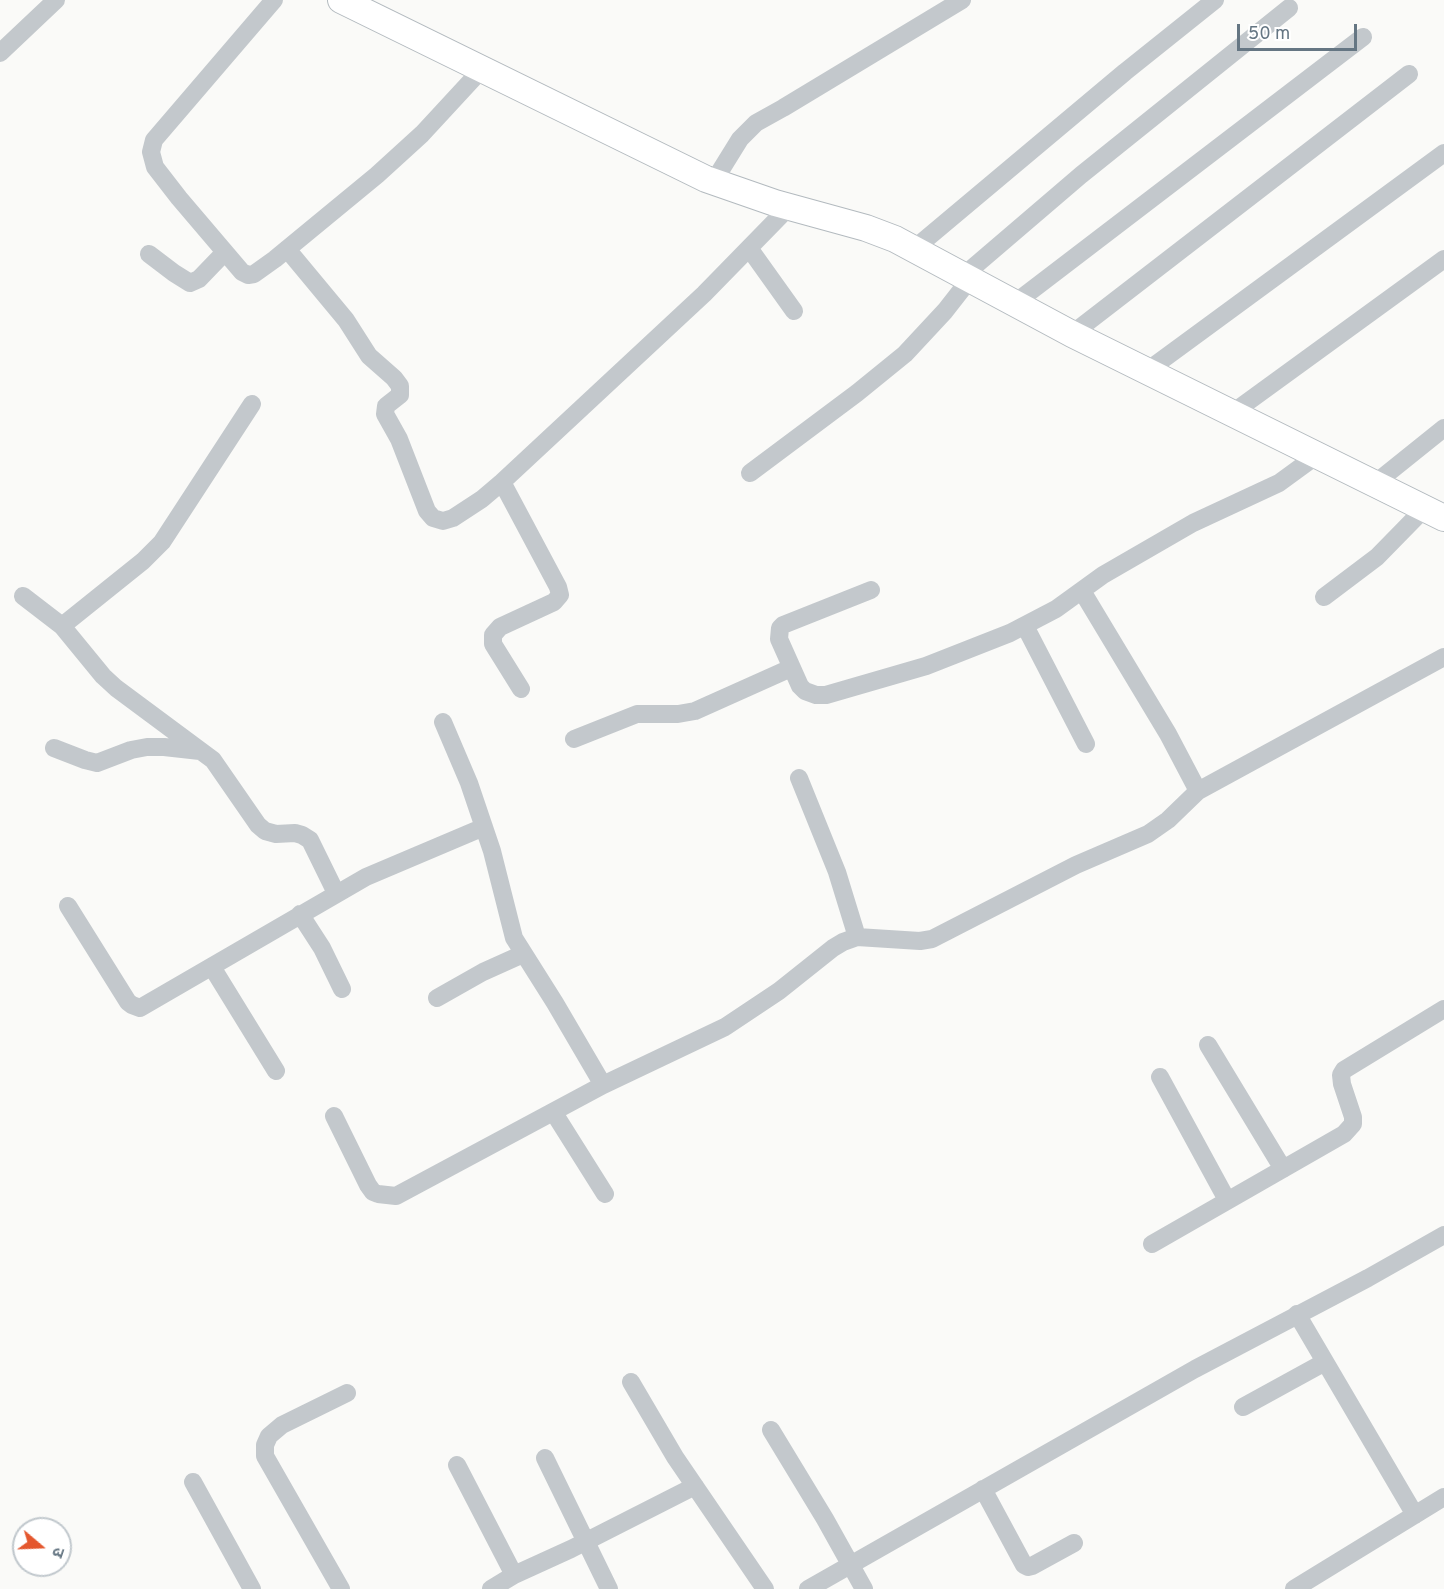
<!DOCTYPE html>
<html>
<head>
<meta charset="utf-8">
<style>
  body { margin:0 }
  #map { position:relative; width:1444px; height:1589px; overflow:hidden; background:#fafaf8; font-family:Overpass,"Noto Sans Devanagari",sans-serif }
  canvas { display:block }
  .north { position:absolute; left:12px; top:1517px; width:60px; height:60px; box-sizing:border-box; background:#fff; border:2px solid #c1c8cd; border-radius:50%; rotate:109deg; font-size:16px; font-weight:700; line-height:24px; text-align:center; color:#657683 }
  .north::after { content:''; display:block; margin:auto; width:21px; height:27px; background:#e4572e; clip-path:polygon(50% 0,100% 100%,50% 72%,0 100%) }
  .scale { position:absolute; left:1237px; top:24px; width:120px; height:27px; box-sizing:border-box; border:3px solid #657683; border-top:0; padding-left:8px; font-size:18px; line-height:21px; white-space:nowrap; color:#657683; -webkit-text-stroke:4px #fff; paint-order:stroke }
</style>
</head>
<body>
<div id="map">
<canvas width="1444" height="1589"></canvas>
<div class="north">उ</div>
<div class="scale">50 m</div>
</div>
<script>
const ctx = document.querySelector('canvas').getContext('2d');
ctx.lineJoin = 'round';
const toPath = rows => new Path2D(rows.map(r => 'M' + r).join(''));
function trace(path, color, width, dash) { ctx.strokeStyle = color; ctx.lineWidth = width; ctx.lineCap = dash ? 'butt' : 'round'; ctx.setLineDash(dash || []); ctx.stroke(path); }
const secondary = toPath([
  [341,0,706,179,775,203,866,228,895,239,1072,334,1444,518]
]);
trace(secondary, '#b3babf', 28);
trace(toPath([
  [274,0,154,140,151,152,155,167,179,198,242,272,248,275,254,274,275,259,377,175,422,134,483,68],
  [0,53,56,0],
  [714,181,740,139,756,123,783,108,962,0],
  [749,248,794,311],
  [287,249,346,320,369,356,394,378,400,386,400,395,386,406,385,414,399,439,427,511,433,518,443,521,453,518,482,499,502,482,704,294,789,207],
  [914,249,1125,72,1215,0],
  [149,254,174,273,190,283,199,279,225,252],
  [963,276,1081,175,1289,8],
  [1015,303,1363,37],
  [1072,334,1409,74],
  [1147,371,1444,153],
  [1231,414,1444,259],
  [750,473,857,393,905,354,945,311,970,279],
  [502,482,558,587,560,595,554,602,500,627,493,635,493,644,521,689],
  [1373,485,1444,428],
  [871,590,783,625,780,628,779,639,800,686,805,691,816,695,826,695,926,666,1010,633,1056,609,1103,575,1193,523,1279,483,1316,456],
  [1082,591,1168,734,1198,791],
  [23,596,62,626,103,676,116,688,213,760,258,825,265,831,276,834,295,833,302,835,310,840,336,893],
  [1324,597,1377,557,1424,509],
  [62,626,143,561,162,542,252,404],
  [1025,626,1086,744],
  [443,722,469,783,492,851,514,938,555,1003,603,1085],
  [574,739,637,714,678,714,695,711,791,668],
  [54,748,85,760,97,763,131,750,147,747,164,747,200,751],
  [799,778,837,872,857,937],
  [68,906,128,1002,132,1005,140,1008,366,877,484,827],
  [300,914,322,948,342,989],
  [212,967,276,1071],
  [437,998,483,972,523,954],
  [1208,1045,1283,1169],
  [1160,1077,1227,1200],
  [554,1113,605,1194],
  [334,1116,368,1185,373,1192,378,1194,396,1196,603,1085,725,1027,779,991,833,948,843,942,857,937,920,941,932,939,1076,865,1148,834,1168,820,1198,791,1444,657],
  [1152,1244,1344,1134,1353,1124,1353,1117,1342,1084,1341,1075,1344,1070,1444,1009],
  [1297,1314,1415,1515],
  [631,1382,675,1457,765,1589],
  [1243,1407,1325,1362],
  [771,1430,825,1519,864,1589],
  [545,1458,609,1589],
  [457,1465,514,1575],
  [193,1482,252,1589],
  [983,1489,1024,1565,1028,1567,1032,1566,1074,1543],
  [341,1589,265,1456,265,1445,269,1436,282,1425,347,1393],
  [491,1589,514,1575,571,1549,695,1486],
  [808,1589,1195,1369,1368,1278,1444,1235],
  [1294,1589,1444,1497]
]), '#c3c8cc', 18);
trace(secondary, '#fff', 26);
</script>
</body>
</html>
